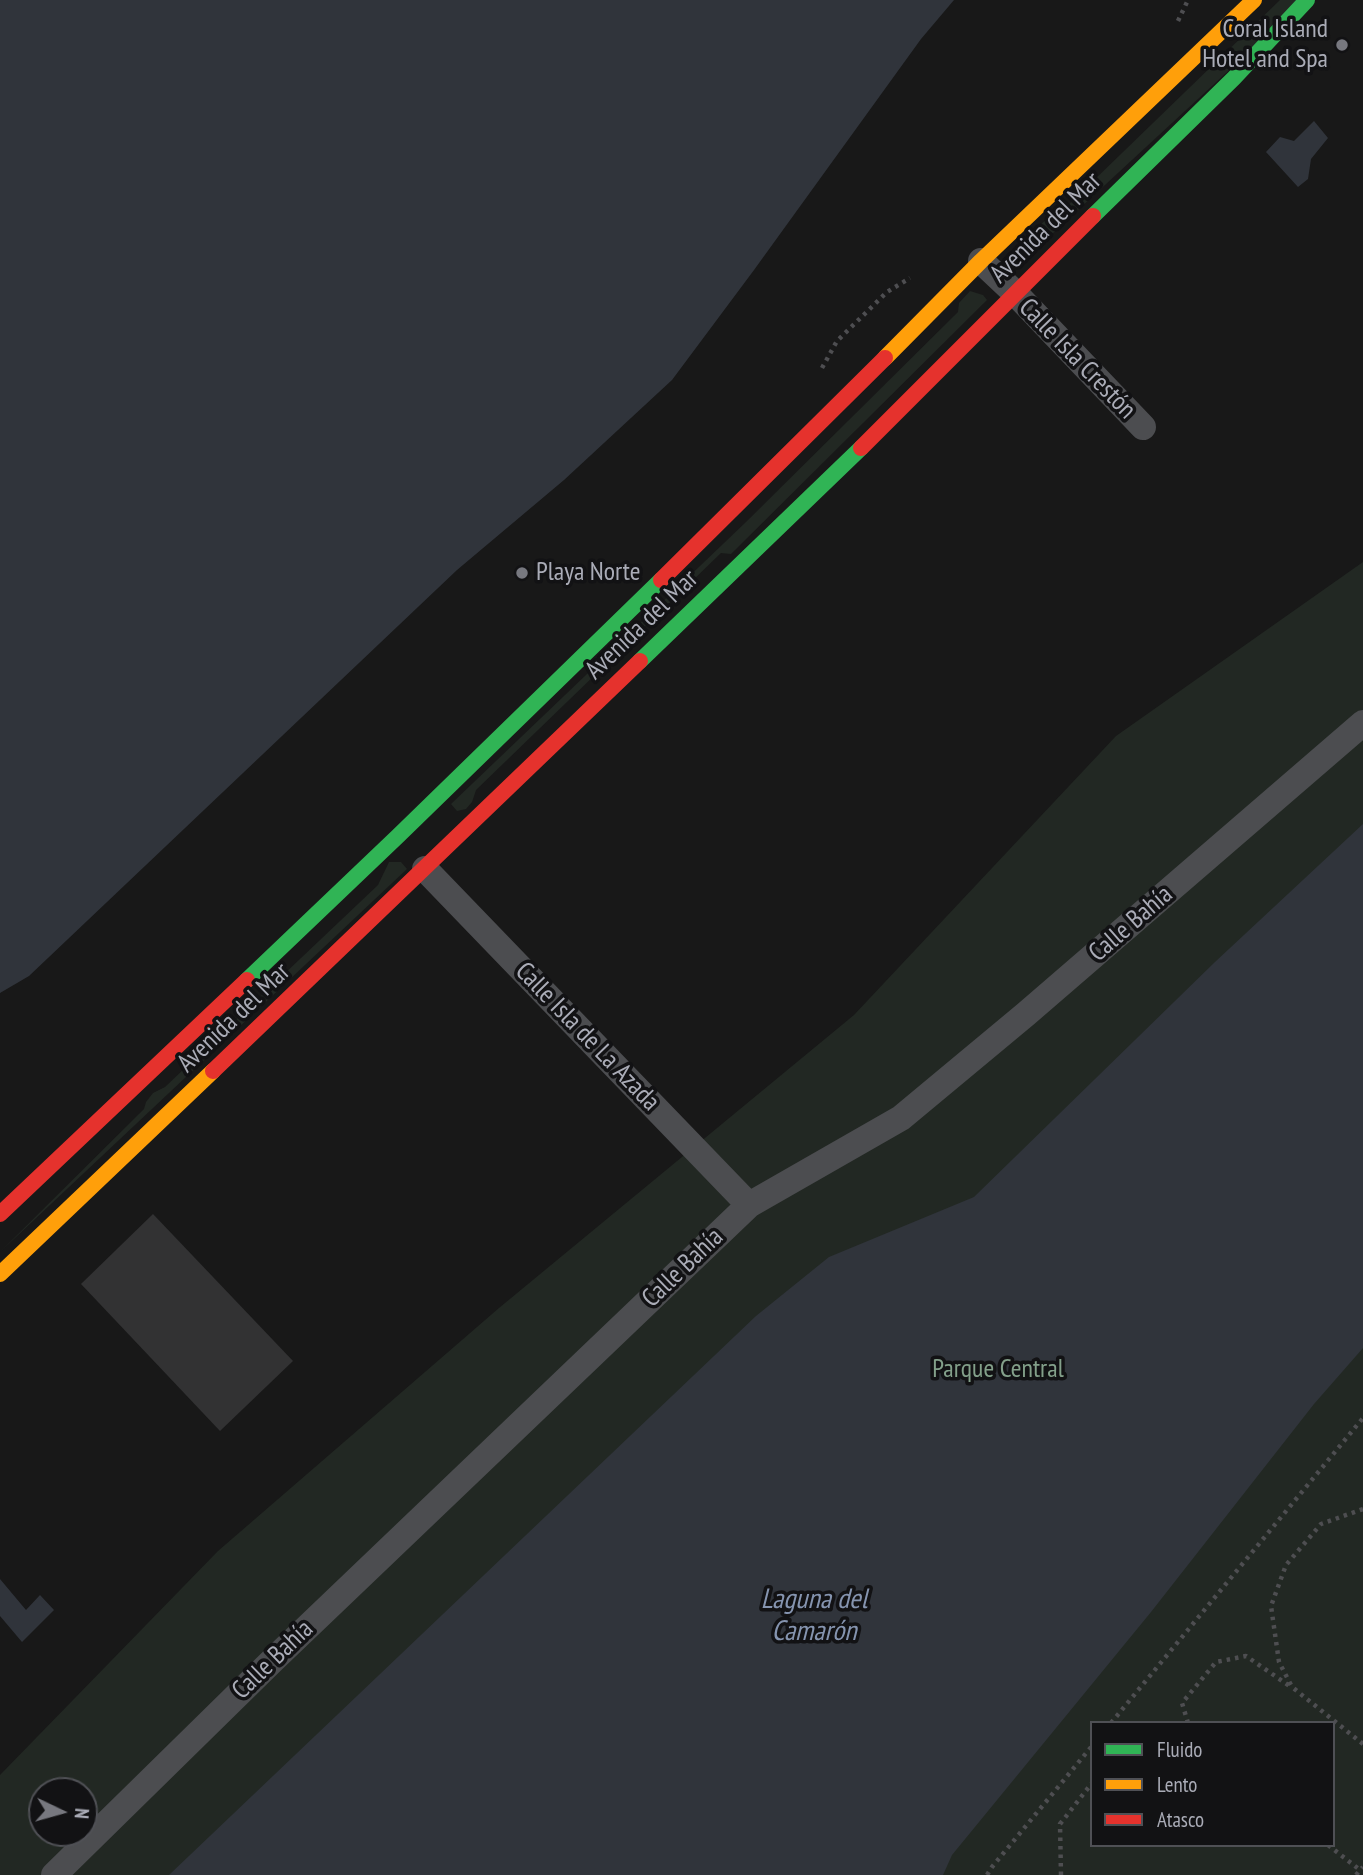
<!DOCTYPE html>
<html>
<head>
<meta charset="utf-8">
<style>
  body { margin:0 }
  #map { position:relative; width:1363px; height:1875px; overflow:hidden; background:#181818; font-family:"PT Sans Narrow",sans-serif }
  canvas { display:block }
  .legend { position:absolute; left:1090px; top:1721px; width:245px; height:126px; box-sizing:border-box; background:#121214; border:2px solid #4f5055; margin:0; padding:9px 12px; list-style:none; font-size:21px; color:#aaacb7 }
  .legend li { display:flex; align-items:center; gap:14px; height:35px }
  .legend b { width:35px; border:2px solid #4f5055 }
  .north { position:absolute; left:28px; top:1777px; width:70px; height:70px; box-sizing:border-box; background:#121214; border:2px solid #4f5055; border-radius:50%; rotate:95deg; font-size:19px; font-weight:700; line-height:28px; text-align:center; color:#aaacb7 }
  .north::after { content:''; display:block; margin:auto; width:24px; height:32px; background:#77787f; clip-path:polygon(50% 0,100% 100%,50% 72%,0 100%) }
</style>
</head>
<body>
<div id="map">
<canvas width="1363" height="1875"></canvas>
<ul class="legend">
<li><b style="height:9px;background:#30b455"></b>Fluido</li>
<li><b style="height:9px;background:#ff9f0a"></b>Lento</li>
<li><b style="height:9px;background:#e5322d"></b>Atasco</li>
</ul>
<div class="north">N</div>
</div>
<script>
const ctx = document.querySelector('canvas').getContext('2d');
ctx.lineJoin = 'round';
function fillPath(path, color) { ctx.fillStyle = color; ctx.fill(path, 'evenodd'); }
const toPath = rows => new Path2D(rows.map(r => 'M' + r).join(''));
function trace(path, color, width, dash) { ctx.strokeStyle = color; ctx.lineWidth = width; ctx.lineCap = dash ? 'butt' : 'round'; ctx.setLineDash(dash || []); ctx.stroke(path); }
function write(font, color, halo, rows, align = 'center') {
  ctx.font = font + ' "PT Sans Narrow",sans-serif'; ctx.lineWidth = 7; ctx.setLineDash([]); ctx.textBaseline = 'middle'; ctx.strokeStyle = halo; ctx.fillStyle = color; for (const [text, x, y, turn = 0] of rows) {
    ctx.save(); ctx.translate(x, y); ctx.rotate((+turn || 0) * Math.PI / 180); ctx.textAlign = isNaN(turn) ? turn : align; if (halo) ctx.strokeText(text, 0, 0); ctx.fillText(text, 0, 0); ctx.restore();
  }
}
fillPath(toPath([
  [1280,0,1305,0,1039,246,1036,229,1050,216,1059,214],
  [970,291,983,295,987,300,731,554,721,553,476,790,472,802,466,809,457,811,451,804,746,522,958,312,959,303],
  [1363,562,1363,1875,0,1875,0,1775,218,1551,499,1308,854,1015,1116,736],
  [1092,1723,1333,1723,1333,1845,1092,1845],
  [42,1791,84,1791,84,1833,42,1833],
  [389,862,401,862,407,869,0,1252,144,1109,146,1102,153,1093,165,1087,378,885]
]), '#222823');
fillPath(toPath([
  [0,0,954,0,921,39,754,270,672,380,564,480,457,570,29,976,0,993],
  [1314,121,1328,138,1311,159,1308,179,1298,187,1266,152,1280,137,1294,141],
  [1363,824,1363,1348,1314,1404,1151,1612,952,1855,943,1875,169,1875,756,1316,829,1257,974,1197,1215,962],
  [0,1579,26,1610,40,1595,54,1610,22,1642,0,1616]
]), '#30343b');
fillPath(toPath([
  [153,1214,293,1361,220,1431,81,1284]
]), '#323233');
trace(toPath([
  [1178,21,1188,0],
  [822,368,837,341,887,292,910,278],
  [1363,1509,1321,1524,1286,1565,1271,1606,1279,1662,1292,1687,1363,1744],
  [1111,1723,1363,1418],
  [1188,1723,1182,1703,1216,1662,1246,1656,1291,1687],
  [1328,1845,1360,1870],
  [987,1875,992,1867,1092,1746],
  [1061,1875,1060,1824,1092,1783],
  [1356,1875,1363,1867]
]), '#4e4e51', 4.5, [3.5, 5]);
trace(toPath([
  [981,261,1015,293,1143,427],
  [425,869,749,1205],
  [54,1875,272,1661,749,1205,901,1118,1026,1014,1363,723]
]), '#4c4d50', 26);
trace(toPath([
  [1093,216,1234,78,1307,0],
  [640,661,861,448],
  [247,980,398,836,661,580]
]), '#30b455', 16);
trace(toPath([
  [885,358,981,261,1254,0],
  [0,1274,213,1071]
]), '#ff9f0a', 16);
trace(toPath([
  [861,448,1093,216],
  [661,580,885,358],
  [213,1071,640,661],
  [0,1214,247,980]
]), '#e5322d', 16);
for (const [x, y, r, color] of [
  [1342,45,7,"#77787f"],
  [522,573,7,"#77787f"]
]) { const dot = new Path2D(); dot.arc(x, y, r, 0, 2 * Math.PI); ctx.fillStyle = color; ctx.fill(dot); trace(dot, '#121214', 2.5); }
write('26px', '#aaacb7', '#121214', [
  ["Coral Island",1328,30],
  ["Hotel and Spa",1328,60],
  ["Playa Norte",536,573,"left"]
], 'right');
write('26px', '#aaacb7', '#121214', [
  ["Avenida del Mar",1046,228,-45],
  ["Calle Isla Crestón",1077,359,46],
  ["Avenida del Mar",642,625,-44],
  ["Calle Bahía",1131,924,-41],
  ["Avenida del Mar",234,1018,-44],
  ["Calle Isla de La Azada",587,1037,46],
  ["Calle Bahía",683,1268,-44],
  ["Calle Bahía",273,1660,-44]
]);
write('26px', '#83a08a', '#121214', [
  ["Parque Central",998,1370]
]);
write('italic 28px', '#8594af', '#121214', [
  ["Laguna del",814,1600],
  ["Camarón",814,1632]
]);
</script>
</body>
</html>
